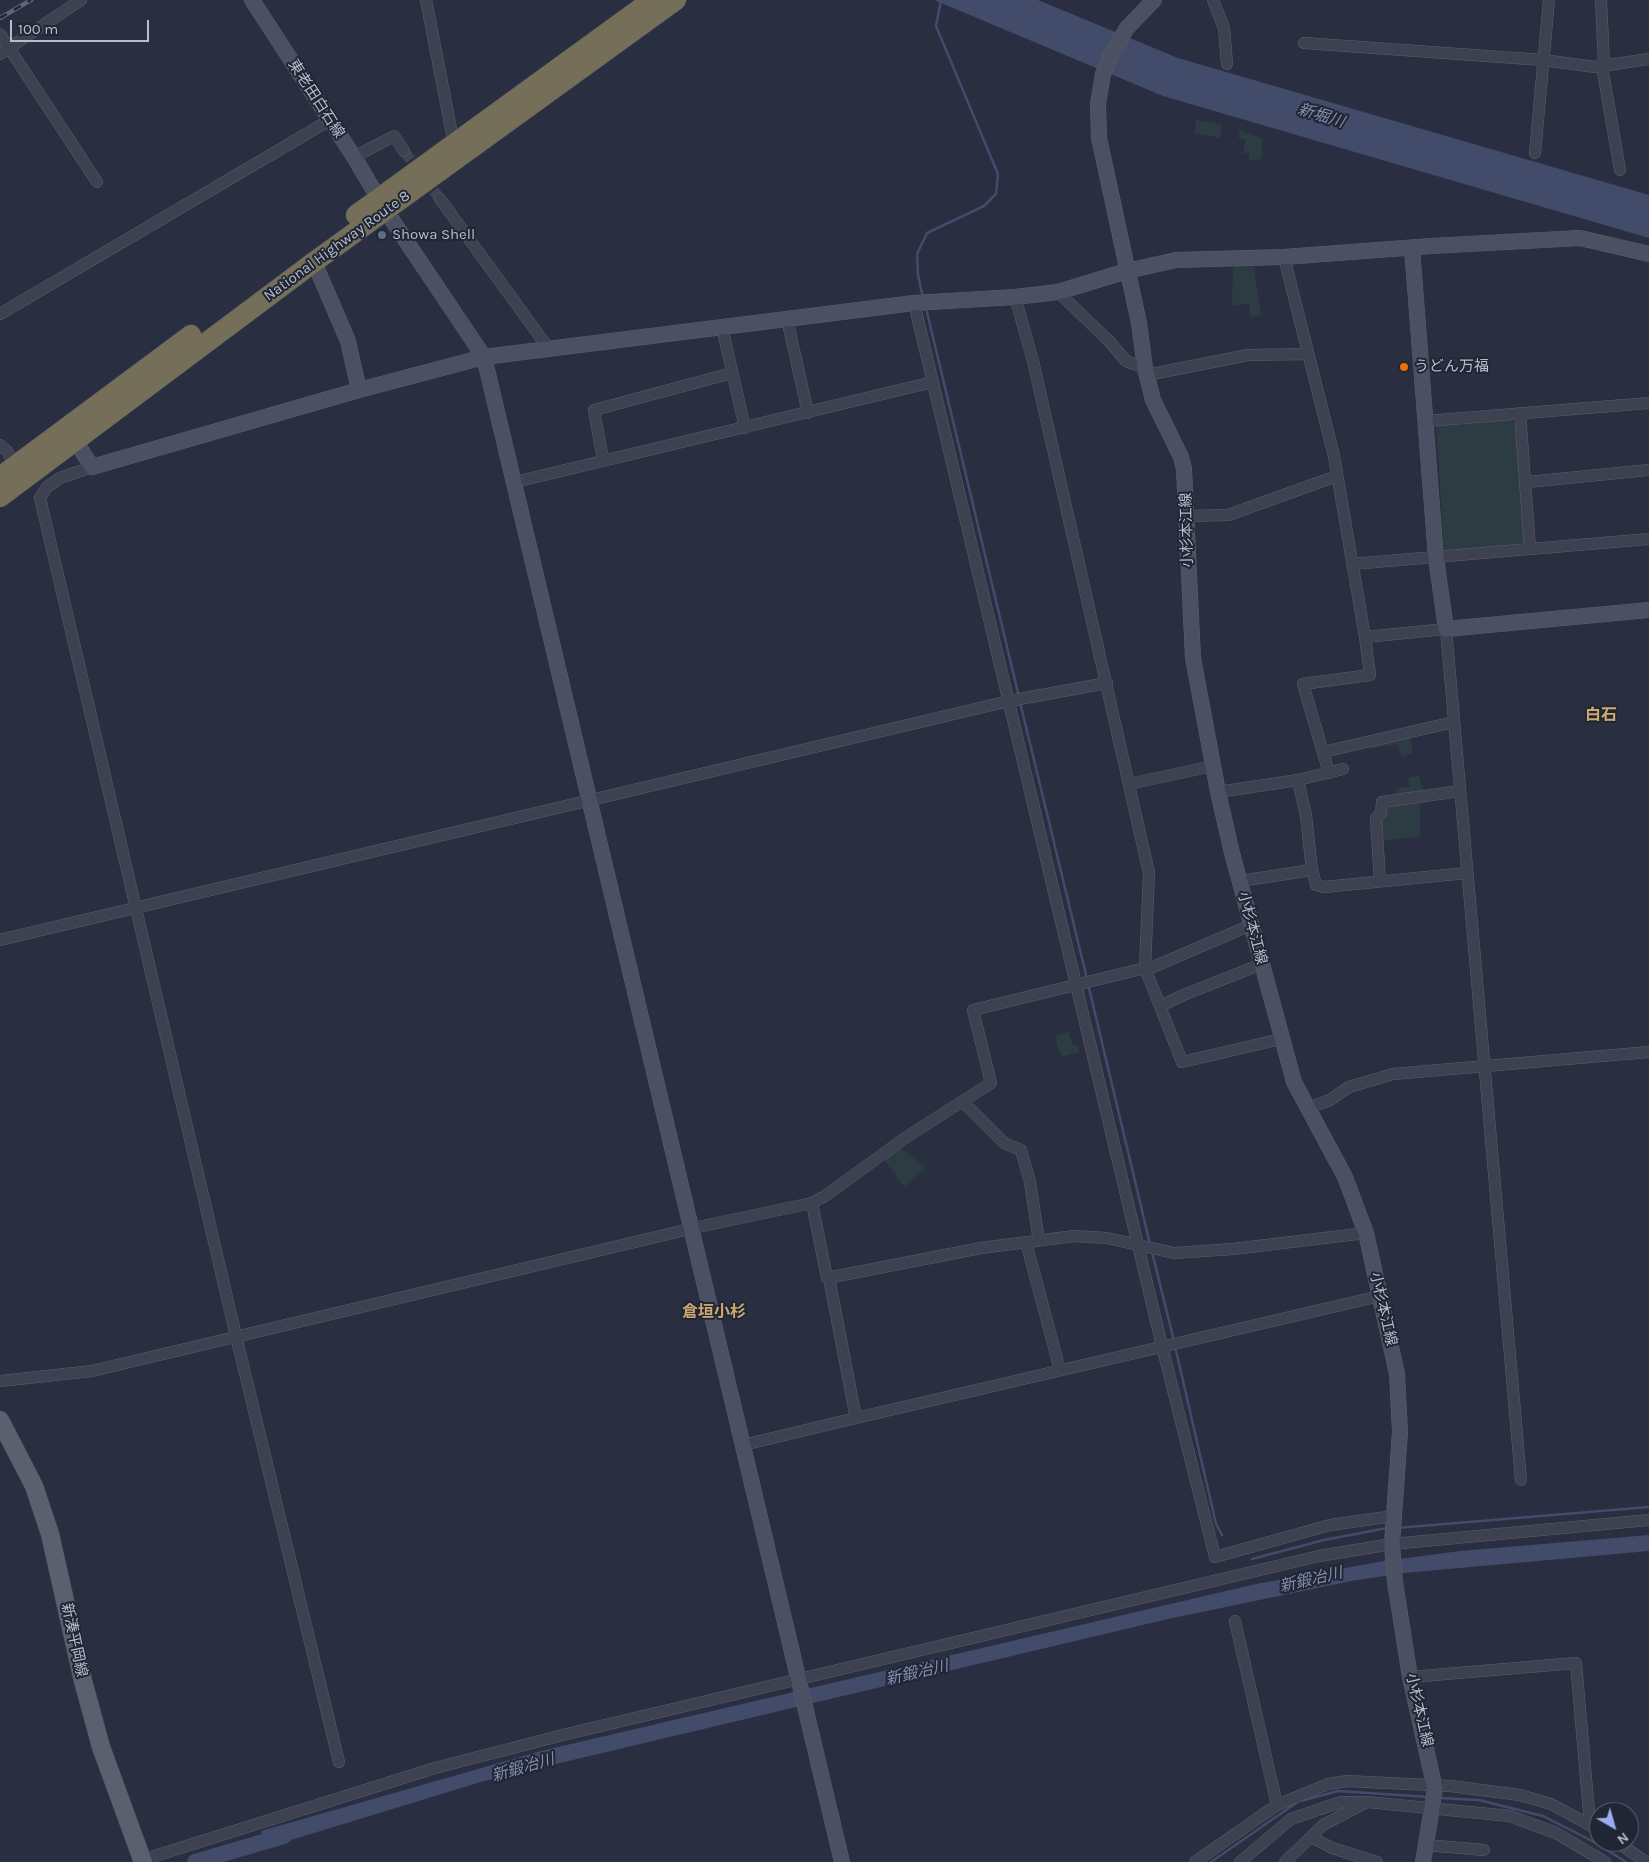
<!DOCTYPE html>
<html>
<head>
<meta charset="utf-8">
<style>
  body { margin:0 }
  #map { position:relative; width:1649px; height:1862px; overflow:hidden; background:#292f40; font-family:Karla,sans-serif }
  canvas { display:block }
  .north { position:absolute; left:1589px; top:1802px; width:50px; height:50px; box-sizing:border-box; background:#212635; border:1px solid #5e6271; border-radius:50%; rotate:142deg; font-size:14px; font-weight:700; line-height:20px; text-align:center; color:#b9bdca }
  .north::after { content:''; display:block; margin:auto; width:18px; height:22px; background:#99acef; clip-path:polygon(50% 0,100% 100%,50% 72%,0 100%) }
  .scale { position:absolute; left:10px; top:20px; width:139px; height:22px; box-sizing:border-box; border:2px solid #b9bdca; border-top:0; padding-left:6px; font-size:15px; line-height:18px; white-space:nowrap; color:#b9bdca; -webkit-text-stroke:4px #212635; paint-order:stroke }
</style>
</head>
<body>
<div id="map">
<canvas width="1649" height="1862"></canvas>
<div class="north">N</div>
<div class="scale">100 m</div>
</div>
<script>
const ctx = document.querySelector('canvas').getContext('2d');
ctx.lineJoin = 'round';
function fillPath(path, color) { ctx.fillStyle = color; ctx.fill(path, 'evenodd'); }
const toPath = rows => new Path2D(rows.map(r => 'M' + r).join(''));
function trace(path, color, width, dash) { ctx.strokeStyle = color; ctx.lineWidth = width; ctx.lineCap = dash ? 'butt' : 'round'; ctx.setLineDash(dash || []); ctx.stroke(path); }
function write(font, color, halo, rows, align = 'center') {
  ctx.font = font + ' Karla,"Noto Sans JP",sans-serif'; ctx.lineWidth = 4; ctx.setLineDash([]); ctx.textBaseline = 'middle'; ctx.strokeStyle = halo; ctx.fillStyle = color; for (const [text, x, y, turn = 0] of rows) {
    ctx.save(); ctx.translate(x, y); ctx.rotate((+turn || 0) * Math.PI / 180); ctx.textAlign = isNaN(turn) ? turn : align; if (halo) ctx.strokeText(text, 0, 0); ctx.fillText(text, 0, 0); ctx.restore();
  }
}
fillPath(toPath([
  [1196,120,1222,125,1220,138,1194,133],
  [1240,130,1263,139,1261,159,1250,161,1249,153,1243,153,1246,140,1238,138],
  [1233,265,1254,267,1261,315,1251,317,1249,304,1232,306],
  [1510,419,1517,427,1525,540,1522,545,1447,551,1444,549,1436,426],
  [1410,735,1413,753,1402,757,1397,744,1371,749,1370,744],
  [1419,775,1423,791,1397,796,1396,789,1410,786,1408,778],
  [1420,800,1420,836,1383,841,1378,819,1386,816,1385,805],
  [1069,1032,1073,1046,1078,1045,1079,1052,1061,1057,1055,1036],
  [899,1146,925,1168,904,1187,883,1158]
]), '#2c3c42');
fillPath(toPath([
  [934,0,1038,0,1178,58,1649,195,1649,238,1163,96],
  [1649,1535,1649,1551,1404,1573,1351,1581,1168,1619,484,1781,265,1848,261,1831,541,1751,1256,1584,1384,1561,1460,1551]
]), '#424b69');
trace(toPath([
  [923,298,918,275,917,254,927,233,984,206,996,194,998,174,936,26,941,0],
  [926,308,1019,697],
  [1020,702,1087,979],
  [1088,984,1150,1244],
  [1152,1252,1174,1341],
  [1175,1346,1216,1524,1222,1535],
  [1397,1528,1649,1507],
  [1252,1559,1324,1540,1387,1528],
  [1440,1798,1479,1800,1543,1816,1596,1843,1626,1862],
  [1301,1801,1338,1791,1429,1797],
  [1211,1862,1296,1803]
]), '#424b69', 2.5);
trace(toPath([
  [195,1862,284,1836]
]), '#424b69', 16);
trace(toPath([
  [404,151,440,199]
]), '#3f4455', 11, [11, 5.5]);
const street = toPath([
  [426,0,454,144],
  [1213,0,1224,28,1227,64],
  [1601,0,1604,65],
  [0,34,97,182],
  [1304,43,1543,60,1595,67,1649,59],
  [0,54,81,0],
  [1602,66,1620,170],
  [1535,153,1549,0],
  [354,157,394,136,404,151],
  [440,199,549,349],
  [1284,257,1334,456,1365,637,1446,629,1521,1480],
  [1058,292,1109,341,1126,361,1145,368],
  [1015,297,1033,361,1149,873,1145,968,1182,1062,1281,1039],
  [914,303,1162,1346,1215,1557,1330,1525,1394,1516],
  [0,314,330,120],
  [787,319,808,413],
  [722,327,745,428],
  [1147,375,1248,355,1308,354],
  [1520,413,1530,549],
  [1427,421,1649,403],
  [0,445,7,451,15,465],
  [603,460,594,410,732,373],
  [92,467,60,478,47,487,40,498,236,1336,339,1762],
  [515,482,933,382],
  [1527,482,1649,470],
  [1187,516,1228,515,1337,476],
  [1352,564,1649,539],
  [1323,752,1454,722],
  [1329,773,1303,684,1370,675,1365,637],
  [1298,780,1343,769],
  [1129,784,1213,766],
  [1218,792,1298,780,1306,816,1312,870],
  [1240,881,1312,870,1316,885,1324,887,1467,873],
  [1380,881,1376,818,1381,813,1382,802,1460,791],
  [0,940,1009,701,1107,683],
  [1146,970,1251,925],
  [1160,1006,1186,994,1262,964],
  [963,1102,1004,1143,1021,1150,1030,1182,1039,1241],
  [1308,1108,1330,1100,1349,1087,1393,1074,1649,1052],
  [812,1203,827,1278,981,1248,1074,1236,1107,1238,1174,1253,1233,1249,1366,1233],
  [1026,1242,1060,1370],
  [0,1381,92,1371,698,1227,812,1203,825,1196,905,1138,991,1083,973,1010,1145,968],
  [856,1418,1380,1296],
  [743,1445,856,1418,829,1278],
  [1235,1621,1277,1805],
  [1410,1677,1576,1663,1590,1824],
  [1311,1837,1332,1848,1377,1862],
  [1617,1842,1646,1862],
  [1426,1845,1484,1850],
  [142,1860,435,1768,567,1734,1319,1556,1392,1544,1649,1520],
  [1195,1862,1277,1805,1328,1784,1347,1781,1450,1786,1520,1795,1551,1804,1599,1830],
  [1240,1862,1291,1819,1341,1802,1365,1802],
  [1285,1862,1323,1825,1367,1802,1510,1816,1556,1833,1605,1862]
]);
const secondary = toPath([
  [252,0,354,157,386,211,484,357,842,1862],
  [1154,0,1127,28,1112,53,1103,74,1098,104,1099,138,1139,323,1145,368,1153,400,1181,457,1184,469,1193,658,1218,792,1232,853,1294,1082,1345,1177,1366,1233,1397,1374,1400,1432,1392,1544,1395,1582,1410,1677,1435,1789,1423,1862],
  [1412,248,1436,558,1446,629,1649,610],
  [314,262,348,341,359,390],
  [75,440,92,467,359,390,484,357,914,303,1015,297,1058,292,1127,271,1176,260,1284,257,1431,246,1580,238,1649,254]
]);
const primary = toPath([
  [0,1420,34,1486,50,1534,83,1681,101,1747,143,1862]
]);
const highway = toPath([
  [356,215,652,0],
  [0,477,191,335],
  [0,497,314,262,676,0]
]);
trace(street, '#5a5f6d', 12);
trace(secondary, '#5a5f6d', 16);
trace(primary, '#464a59', 19);
trace(highway, '#474c5a', 21);
trace(street, '#3d4150', 11);
trace(secondary, '#4b5062', 15);
trace(primary, '#5b606f', 18);
trace(highway, '#756f5a', 20);
const rail = toPath([
  [0,18,31,0]
]);
trace(rail, '#5f6576', 4.5);
trace(rail, '#212635', 2.5, [8]);
for (const [x, y, r, color] of [
  [382,235,5,"#5c6f8a"],
  [1404,367,5,"#e8710a"]
]) { const dot = new Path2D(); dot.arc(x, y, r, 0, 2 * Math.PI); ctx.fillStyle = color; ctx.fill(dot); trace(dot, '#212635', 2); }
write('15px', '#b9bdca', '#212635', [
  ["東老田白石線",316,99,57],
  ["National Highway Route 8",337,246,-36],
  ["小杉本江線",1187,530,-91],
  ["小杉本江線",1252,928,75],
  ["小杉本江線",1383,1309,77],
  ["新湊平岡線",74,1640,78],
  ["小杉本江線",1419,1710,77]
]);
write('15px', '#b9bdca', '#212635', [
  ["Showa Shell",392,235],
  ["うどん万福",1414,367]
], 'left');
write('italic 16px', '#848eae', '#212635', [
  ["新堀川",1321,116,17],
  ["新鍛冶川",1311,1580,-13],
  ["新鍛冶川",917,1673,-13],
  ["新鍛冶川",523,1768,-16]
]);
write('bold 16px', '#cda972', '#212635', [
  ["白石",1601,715],
  ["倉垣小杉",714,1312]
]);
</script>
</body>
</html>
